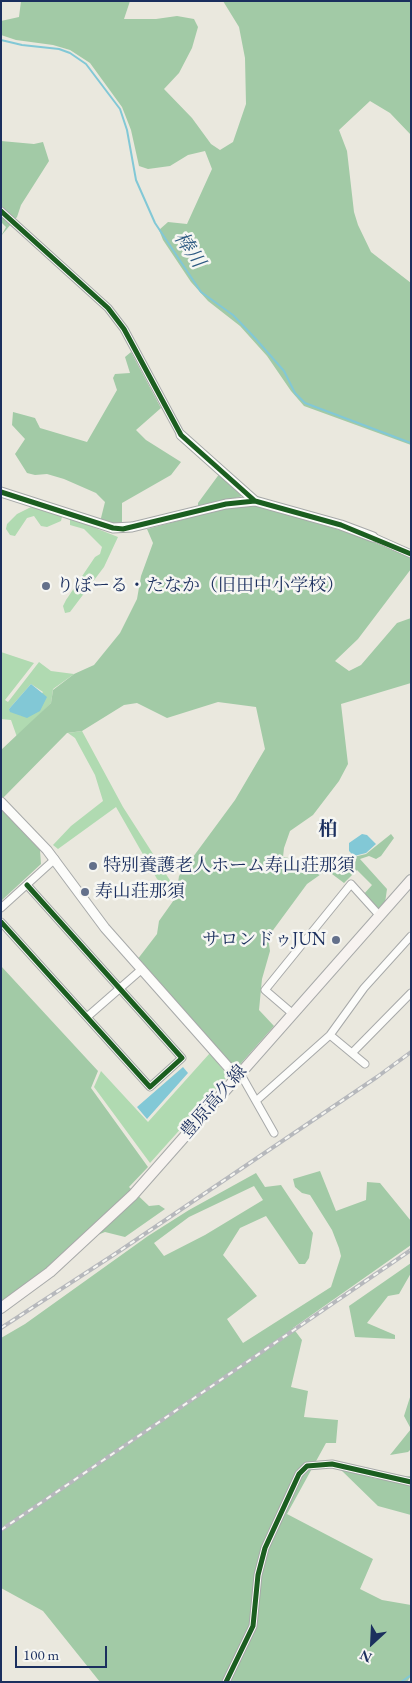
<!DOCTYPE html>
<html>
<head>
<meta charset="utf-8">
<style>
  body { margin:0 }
  #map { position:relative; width:412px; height:1683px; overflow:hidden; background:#eae8de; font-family:"EB Garamond",serif }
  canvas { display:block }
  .frame { position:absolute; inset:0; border:2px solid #1b2f5e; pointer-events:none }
  .north { position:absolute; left:347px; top:1618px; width:50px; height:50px; -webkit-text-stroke:4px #f6f6f2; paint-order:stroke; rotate:205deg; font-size:14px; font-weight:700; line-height:20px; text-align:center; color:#1b2f5e }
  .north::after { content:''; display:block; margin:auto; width:18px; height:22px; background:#1b2f5e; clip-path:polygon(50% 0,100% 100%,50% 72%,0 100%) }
  .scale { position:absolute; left:15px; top:1646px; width:92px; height:22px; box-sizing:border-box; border:2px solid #1b2f5e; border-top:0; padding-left:6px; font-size:15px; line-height:18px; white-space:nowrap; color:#1b2f5e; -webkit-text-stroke:4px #f6f6f2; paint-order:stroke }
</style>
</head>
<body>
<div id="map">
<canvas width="412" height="1683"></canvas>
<div class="frame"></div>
<div class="north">N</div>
<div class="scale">100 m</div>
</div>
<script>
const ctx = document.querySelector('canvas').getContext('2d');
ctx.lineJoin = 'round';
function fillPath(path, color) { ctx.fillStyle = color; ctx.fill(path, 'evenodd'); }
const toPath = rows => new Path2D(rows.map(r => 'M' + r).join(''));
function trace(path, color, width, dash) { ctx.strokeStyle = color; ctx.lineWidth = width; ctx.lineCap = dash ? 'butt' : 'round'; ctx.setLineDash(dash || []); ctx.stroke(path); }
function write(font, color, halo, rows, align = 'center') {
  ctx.font = font + ' "EB Garamond","Noto Serif JP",serif'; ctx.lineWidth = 5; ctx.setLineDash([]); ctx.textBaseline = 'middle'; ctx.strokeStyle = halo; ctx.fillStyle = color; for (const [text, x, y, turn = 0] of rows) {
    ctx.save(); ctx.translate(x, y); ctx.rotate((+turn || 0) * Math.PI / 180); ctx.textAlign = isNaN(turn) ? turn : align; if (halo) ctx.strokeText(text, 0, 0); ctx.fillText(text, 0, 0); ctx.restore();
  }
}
fillPath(toPath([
  [31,507,58,514,62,517,61,521,47,527,41,526,34,516,27,518,15,536,10,535,6,529,7,524,17,514],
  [70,518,118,537,104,567,70,612,65,613,63,606,66,600,95,557,100,554,102,547,84,529,70,525],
  [1,652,34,663,5,700,8,702,39,662,51,671,74,674,53,689,51,703,17,737,11,720,1,719],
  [31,684,43,692,22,716,9,709],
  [82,731,123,807,171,882,173,894,169,900,116,807,58,849,53,845,71,826,103,801,95,775,75,738,68,733],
  [210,1053,228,1076,150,1163,94,1087,101,1071,148,1122]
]), '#b0dab1');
fillPath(toPath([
  [21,1,130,1,124,19,156,19,177,16,194,19,198,27,192,48,179,73,164,89,192,118,211,144,220,150,233,142,246,104,245,58,239,27,223,1,411,1,411,135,390,113,370,101,339,130,347,151,354,212,358,225,371,252,411,283,411,445,304,406,291,391,267,356,240,326,208,301,191,282,163,240,159,230,168,222,187,224,212,169,205,151,188,155,170,166,148,169,139,166,131,130,122,107,90,63,70,50,53,45,16,40,1,35,1,21,19,17],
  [1,141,34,144,43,142,49,161,21,205,17,217,1,236,6,227,1,222],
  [131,352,161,408,136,430,146,440,181,462,171,475,122,503,122,524,114,526,100,522,105,502,96,493,64,479,47,474,35,475,27,473,15,454,25,439,12,425,13,412,35,418,40,428,87,442,117,390,113,378,115,374,130,373,125,357],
  [220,473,243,496,198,508,198,503],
  [257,506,354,534,411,558,411,569,358,639,335,661,349,671,361,665,397,623,411,618,411,683,341,704,348,764,339,781,313,815,290,831,284,848,283,857,324,864,366,854,391,834,394,838,381,856,376,859,369,856,360,859,387,889,385,903,379,911,363,895,372,885,357,870,344,883,332,874,324,872,307,884,268,937,270,951,262,979,259,1010,274,1026,236,1069,137,960,157,934,159,921,176,897,179,876,235,800,265,749,256,707,218,702,167,718,137,703,124,705,82,731,67,733,1,800,1,750,51,703,53,690,74,674,94,665,120,633,137,599,141,576,153,543,147,529,230,507],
  [1,809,40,850,41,864,1,901],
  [1,966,98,1071,91,1088,148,1167,129,1187,149,1206,159,1205,165,1209,125,1237,105,1232,77,1243,50,1268,1,1304],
  [320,1171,336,1211,366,1200,367,1182,380,1183,411,1221,411,1245,293,1328,302,1340,291,1387,308,1391,304,1417,338,1420,336,1443,326,1443,287,1514,373,1559,360,1589,382,1600,411,1605,411,1676,407,1682,100,1682,43,1611,1,1588,1,1338,25,1324,148,1236,189,1210,256,1173,265,1187,281,1185,313,1233,309,1258,305,1264,299,1264,266,1216,240,1228,223,1255,257,1296,227,1319,243,1343,331,1287,341,1256,339,1248,332,1230,310,1195,302,1193,295,1187,293,1179],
  [254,1186,263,1200,205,1235,164,1256,154,1243,189,1217],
  [411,1263,411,1273,399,1294,388,1296,367,1323,395,1335,395,1339,355,1337,349,1306],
  [411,1394,411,1449,408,1452,390,1455,411,1429,404,1416],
  [340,1469,377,1479,411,1476,411,1515,378,1506]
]), '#a2caa6');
fillPath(toPath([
  [31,684,47,697,40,711,27,718,10,712,9,709],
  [362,834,367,835,376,844,366,853,354,856,349,851,349,843],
  [183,1067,188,1073,147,1119,137,1107]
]), '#82c8d6');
trace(toPath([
  [1,40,22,45,59,49,70,53,86,64,120,109,127,130,136,180,155,223,201,292,233,315,255,338,284,371,295,393,305,403,411,443],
  [401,1682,411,1675]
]), '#82c8d6', 2);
const minor = toPath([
  [1,211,108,308,124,329,181,435],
  [373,537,411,554],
  [1,908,55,859],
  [1,922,150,1087,182,1058,27,885],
  [293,1014,265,990,351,884,379,915],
  [87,1017,142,969],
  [330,1035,365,1064],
  [352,1053,411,993],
  [240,1073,274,1133],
  [256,1101,330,1035,364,988,411,936],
  [226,1682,253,1626,258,1575,265,1548,299,1474,307,1466,332,1464,411,1482]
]);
const tertiary = toPath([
  [181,435,255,501],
  [1,492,113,528,132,527,226,504,255,501,341,525,373,537],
  [1,802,47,850,105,928,237,1077]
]);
const secondary = toPath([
  [1,1308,50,1272,133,1195,411,880]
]);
trace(minor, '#a7a9a9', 9);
trace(tertiary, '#a7a9a9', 11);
trace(secondary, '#a7a9a9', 12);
trace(minor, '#fcfcfa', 7);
trace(tertiary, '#fcfcfa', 9);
trace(secondary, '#f7f3f0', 10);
const rail = toPath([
  [1,1328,118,1252,377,1077,411,1052],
  [1,1530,411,1250]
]);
trace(rail, '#b6b8bc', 4);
trace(rail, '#f6f6f2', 2, [5.5]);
trace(toPath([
  [1,211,108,308,124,329,181,435,255,501],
  [1,492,113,528,123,529,226,504,255,501,341,525,411,554],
  [1,922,150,1087,182,1058,27,885],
  [226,1682,253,1626,258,1575,265,1548,299,1474,307,1466,332,1464,411,1482]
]), '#1b5e20', 5);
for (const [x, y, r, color] of [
  [46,586,5,"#63708b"],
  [93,866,5,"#63708b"],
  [85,892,5,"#63708b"],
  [336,940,5,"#63708b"]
]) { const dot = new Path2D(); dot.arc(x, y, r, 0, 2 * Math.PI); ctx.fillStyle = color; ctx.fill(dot); trace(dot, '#f6f6f2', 2); }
write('18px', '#1b2f5e', '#f6f6f2', [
  ["りぼーる・たなか（旧田中小学校）",56,586],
  ["特別養護老人ホーム寿山荘那須",103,866],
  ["寿山荘那須",95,892],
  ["サロンドゥJUN",326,940,"right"]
], 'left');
write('18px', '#1b2f5e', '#f6f6f2', [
  ["豊原高久線",214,1102,-49]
]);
write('italic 19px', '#2c5981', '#f6f6f2', [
  ["棒川",189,250,56]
]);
write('bold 19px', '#1b2f5e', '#f6f6f2', [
  ["柏",328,830]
]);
</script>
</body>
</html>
